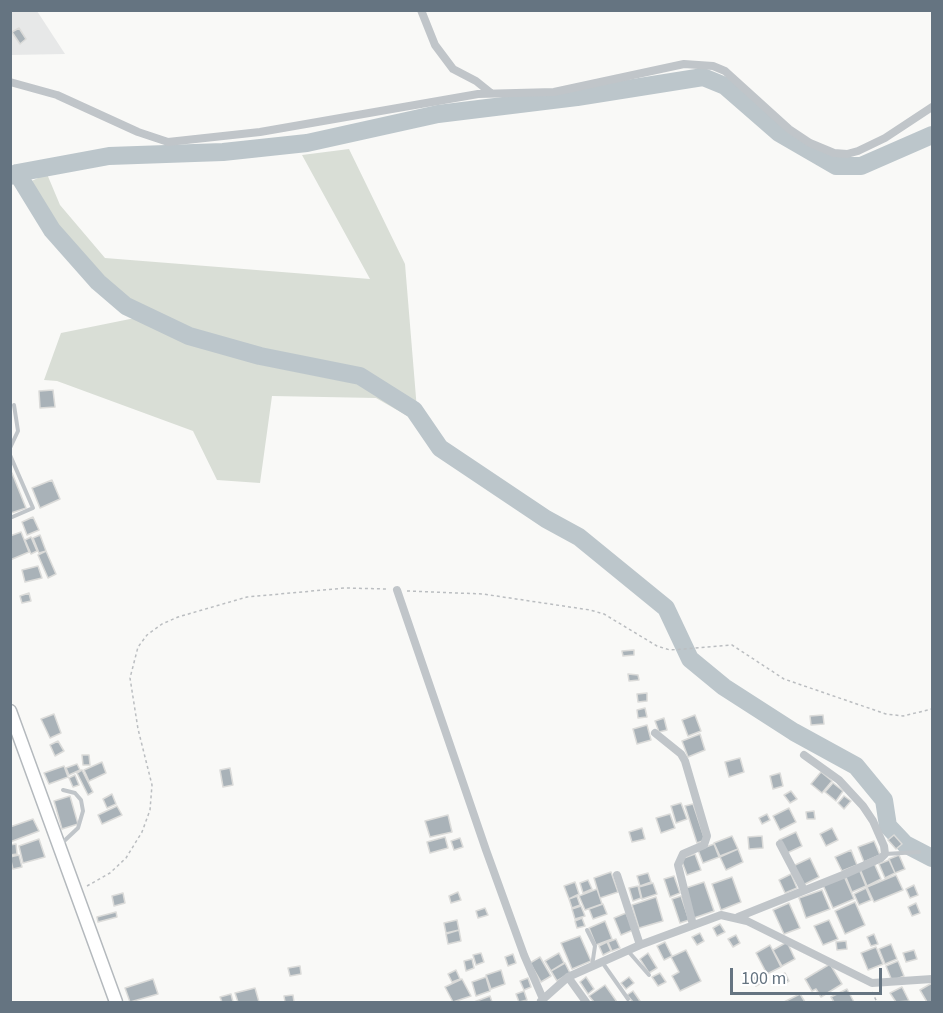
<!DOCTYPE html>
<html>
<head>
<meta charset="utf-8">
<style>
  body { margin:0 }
  #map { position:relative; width:943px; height:1013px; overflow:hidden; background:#f9f9f7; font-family:"Source Sans 3",sans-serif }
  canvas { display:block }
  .frame { position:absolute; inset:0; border:12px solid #657481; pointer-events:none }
  .scale { position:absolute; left:730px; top:968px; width:152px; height:27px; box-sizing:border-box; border:3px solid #657481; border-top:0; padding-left:8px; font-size:18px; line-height:21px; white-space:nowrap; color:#657481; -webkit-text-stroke:4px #fff; paint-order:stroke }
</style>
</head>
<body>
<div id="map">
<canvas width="943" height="1013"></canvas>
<div class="frame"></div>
<div class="scale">100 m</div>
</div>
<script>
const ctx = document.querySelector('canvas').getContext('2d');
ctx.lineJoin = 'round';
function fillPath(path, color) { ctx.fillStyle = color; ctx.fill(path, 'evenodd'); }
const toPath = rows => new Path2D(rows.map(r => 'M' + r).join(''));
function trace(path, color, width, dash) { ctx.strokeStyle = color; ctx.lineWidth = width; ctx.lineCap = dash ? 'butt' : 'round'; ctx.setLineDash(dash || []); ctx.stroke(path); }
fillPath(toPath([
  [10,11,37,11,65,54,11,55]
]), '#e7e8e8');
fillPath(toPath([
  [349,149,405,264,418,422,376,398,272,396,260,483,217,480,193,431,57,381,44,380,61,333,135,318,18,187,47,174,60,205,105,258,370,279,302,155]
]), '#d9ded6');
trace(toPath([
  [17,173,52,230,98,282,126,306,189,336,260,356,360,376,414,410,440,448,546,519,579,537,666,608,690,659,724,687,794,732,856,766,884,800,888,826,905,844,932,858],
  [10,176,17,173,109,156,223,152,307,143,438,114,577,97,703,77,725,86,779,133,836,166,861,166,932,135]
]), '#bcc6cb', 18);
const building = toPath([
  [19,28,26,39,20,44,12,32,19,28],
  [53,390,55,407,40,408,39,391,53,390],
  [12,473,26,508,11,513,10,474,12,473],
  [52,480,60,499,40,508,32,488,52,480],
  [33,517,39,530,27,535,22,522,33,517],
  [21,532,29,552,10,560,10,536,21,532],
  [40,535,46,551,39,553,33,538,40,535],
  [31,537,37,551,31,554,25,540,31,537],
  [46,551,56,574,48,578,38,555,46,551],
  [38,566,42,578,25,582,22,570,38,566],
  [29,593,31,601,22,603,20,596,29,593],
  [634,650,634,655,623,656,622,651,634,650],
  [628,674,638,675,639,680,629,681,628,674],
  [647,693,647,701,638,702,637,694,647,693],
  [645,708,647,717,638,718,637,710,645,708],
  [54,714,61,733,50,738,41,719,54,714],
  [695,715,701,731,688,736,682,720,695,715],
  [823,715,824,724,811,725,810,716,823,715],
  [664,718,667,730,659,732,655,721,664,718],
  [647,725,651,740,637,744,633,729,647,725],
  [700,734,705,750,688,757,682,741,700,734],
  [58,741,64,751,55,756,50,745,58,741],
  [82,755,89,755,90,765,83,765,82,755],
  [740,758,744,772,729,777,725,762,740,758],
  [102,762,106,773,89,781,84,770,102,762],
  [77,764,80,770,69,775,66,768,77,764],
  [64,766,68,777,49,784,44,773,64,766],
  [230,768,233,785,223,787,220,770,230,768],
  [82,770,93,792,88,795,77,773,82,770],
  [821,772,832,781,822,793,811,784,821,772],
  [780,773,783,786,773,789,770,776,780,773],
  [75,775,79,785,73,787,69,778,75,775],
  [833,783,843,791,836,801,825,792,833,783],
  [791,791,797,799,790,803,784,795,791,791],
  [112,794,116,804,107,808,103,799,112,794],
  [70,796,78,824,62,829,54,801,70,796],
  [844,796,851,801,844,809,838,803,844,796],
  [681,803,687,819,676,823,671,806,681,803],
  [693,804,705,840,697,843,685,806,693,804],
  [117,806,122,815,102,824,98,815,117,806],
  [789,808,796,822,780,830,773,816,789,808],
  [814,811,815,819,807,819,806,812,814,811],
  [670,814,675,828,661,833,656,818,670,814],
  [767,814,770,820,762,824,759,818,767,814],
  [448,815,452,832,430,837,425,821,448,815],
  [33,819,39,831,10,842,10,827,33,819],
  [642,828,645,839,632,842,629,832,642,828],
  [832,828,838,840,826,846,820,834,832,828],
  [796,832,802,846,785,854,779,840,796,832],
  [894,835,902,844,896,849,888,840,894,835],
  [732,836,738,849,720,856,714,843,732,836],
  [762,836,763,848,749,849,748,837,762,836],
  [445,837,448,848,430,853,427,842,445,837],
  [460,838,463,847,454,850,451,841,460,838],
  [39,839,45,857,23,863,19,846,39,839],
  [874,841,880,855,864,862,858,847,874,841],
  [16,844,17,854,10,855,10,845,16,844],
  [714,844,719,857,703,863,698,850,714,844],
  [738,849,743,862,726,870,720,857,738,849],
  [851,850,857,865,842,871,835,857,851,850],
  [695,854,701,870,687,875,681,859,695,854],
  [19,855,22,867,13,869,10,857,19,855],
  [899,855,905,869,895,873,889,859,899,855],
  [810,858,819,877,803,885,793,866,810,858],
  [889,860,895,873,885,878,879,864,889,860],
  [874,863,881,879,867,886,860,869,874,863],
  [859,869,866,886,852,892,845,875,859,869],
  [611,872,618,892,600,898,594,878,611,872],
  [648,873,651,882,640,886,637,876,648,873],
  [791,874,797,888,785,893,779,880,791,874],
  [896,875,903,890,874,902,867,887,896,875],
  [674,876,680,893,670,897,664,879,674,876],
  [844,876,854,899,833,908,823,885,844,876],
  [732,877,741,902,721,910,712,884,732,877],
  [588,880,592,889,583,893,580,883,588,880],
  [575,882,579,894,569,899,564,886,575,882],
  [704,882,714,911,694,918,683,889,704,882],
  [653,883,657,894,642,899,639,887,653,883],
  [914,885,918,895,910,898,906,889,914,885],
  [638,886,641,898,633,901,629,888,638,886],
  [866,888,871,900,859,905,854,894,866,888],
  [597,889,602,904,585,910,579,896,597,889],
  [822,890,830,909,806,918,799,898,822,890],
  [458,892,461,900,451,903,449,896,458,892],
  [123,893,125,903,114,906,112,896,123,893],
  [577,896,580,905,572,908,569,899,577,896],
  [681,896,689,920,680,923,672,899,681,896],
  [656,897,663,921,639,928,632,905,656,897],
  [855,902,865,925,845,934,835,911,855,902],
  [789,903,800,928,784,934,773,910,789,903],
  [916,903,920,913,912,916,908,907,916,903],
  [603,904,607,914,593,919,589,909,603,904],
  [581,906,585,916,575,919,572,909,581,906],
  [485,908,488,915,478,918,476,911,485,908],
  [116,912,117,917,98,922,97,917,116,912],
  [626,913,633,930,621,935,614,918,626,913],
  [582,918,585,926,577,928,575,921,582,918],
  [457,920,459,930,446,933,444,923,457,920],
  [829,920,838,939,823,945,814,926,829,920],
  [605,921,612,939,596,945,589,928,605,921],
  [720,924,725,932,717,936,713,928,720,924],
  [459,930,461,941,448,944,446,934,459,930],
  [700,933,704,941,697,945,692,937,700,933],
  [874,934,878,944,871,946,867,937,874,934],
  [736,935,740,943,733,947,728,939,736,935],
  [580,936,591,961,572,969,561,943,580,936],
  [616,939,620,948,612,951,608,942,616,939],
  [846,941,847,949,837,950,836,942,846,941],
  [607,942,611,951,603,955,599,946,607,942],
  [665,942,672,956,664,960,657,946,665,942],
  [787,942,795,959,782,966,773,950,787,942],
  [891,944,897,959,885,964,879,949,891,944],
  [770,945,781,967,767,974,756,953,770,945],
  [876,947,883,964,868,970,861,953,876,947],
  [686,950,701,981,680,991,672,976,679,972,671,957,686,950],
  [914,950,917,959,906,962,903,953,914,950],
  [481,953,484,962,476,965,473,955,481,953],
  [559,953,564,963,551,971,545,961,559,953],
  [648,953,657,968,649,973,640,959,648,953],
  [513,954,516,963,508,966,505,957,513,954],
  [540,957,551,976,541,982,530,963,540,957],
  [472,959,474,968,466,971,464,961,472,959],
  [898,961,904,976,892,981,886,966,898,961],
  [565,963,570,973,557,981,551,971,565,963],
  [830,964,842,984,821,997,816,989,812,991,805,979,830,964],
  [300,966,301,974,290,976,288,968,300,966],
  [456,970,460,979,452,982,448,974,456,970],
  [501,970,505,984,491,989,486,975,501,970],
  [660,973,666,982,658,986,652,977,660,973],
  [785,973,789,981,782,985,777,977,785,973],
  [759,974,763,982,756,986,751,978,759,974],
  [486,977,490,991,476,996,472,982,486,977],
  [586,977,594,989,588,994,580,982,586,977],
  [629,977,634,983,626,989,621,983,629,977],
  [528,978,531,987,524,990,520,981,528,978],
  [153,979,158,994,130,1002,125,988,153,979],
  [462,979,471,996,453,1002,445,987,462,979],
  [932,983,932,1002,927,1002,920,990,932,983],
  [605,985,617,1002,594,1002,589,996,605,985],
  [902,987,909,1001,896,1002,890,993,902,987],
  [255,988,259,1002,238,1002,235,993,255,988],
  [847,989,854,1002,834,1002,831,997,847,989],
  [524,991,527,1000,519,1002,516,994,524,991],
  [633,991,640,1001,638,1002,633,1002,627,995,633,991],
  [231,994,233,1002,222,1002,220,997,231,994],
  [800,994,805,1002,784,1002,800,994],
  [293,995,294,1002,285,1002,284,996,293,995],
  [490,996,492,1002,474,1002,490,996]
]);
fillPath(building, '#a9b2b8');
trace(building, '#dbdbd9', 1.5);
const primary = toPath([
  [10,711,116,1002]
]);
trace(primary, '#b4b9bd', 15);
trace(toPath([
  [407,591,483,594,590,610,604,614,657,646,670,650,732,645,784,679,886,714,903,716,932,709],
  [87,886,110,873,126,858,142,832,150,810,152,785,138,729,130,678,138,647,147,635,162,624,178,617,247,597,345,588,387,589],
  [872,992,877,1002]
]), '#bbbec1', 1.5, [3, 3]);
trace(toPath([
  [10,448,18,431,14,405],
  [10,455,33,508,10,518],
  [62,843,78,828,83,811,81,800,75,793,63,790],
  [885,854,919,852],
  [587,930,595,946,592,966],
  [628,951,649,975],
  [602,962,628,999]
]), '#c0c5c9', 4);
trace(toPath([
  [421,10,435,45,453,69,476,81,491,93],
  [10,82,57,95,138,132,168,142,260,132,478,94,554,92,684,64,713,66,725,71,789,129,810,143,834,153,847,154,858,151,885,138,932,107],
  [397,590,486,850,524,955,543,999],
  [655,733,681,754,685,761,707,836,704,845,683,854,678,865,693,925],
  [780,844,804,890],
  [617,875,640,945],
  [738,917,843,875,881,858,885,854,884,846,873,821,863,806,839,780,804,755],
  [568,977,586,1002],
  [541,1001,568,977,640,945,721,915,747,921,872,983,932,979]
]), '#c0c5c9', 8);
trace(primary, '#fff', 12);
</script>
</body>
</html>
